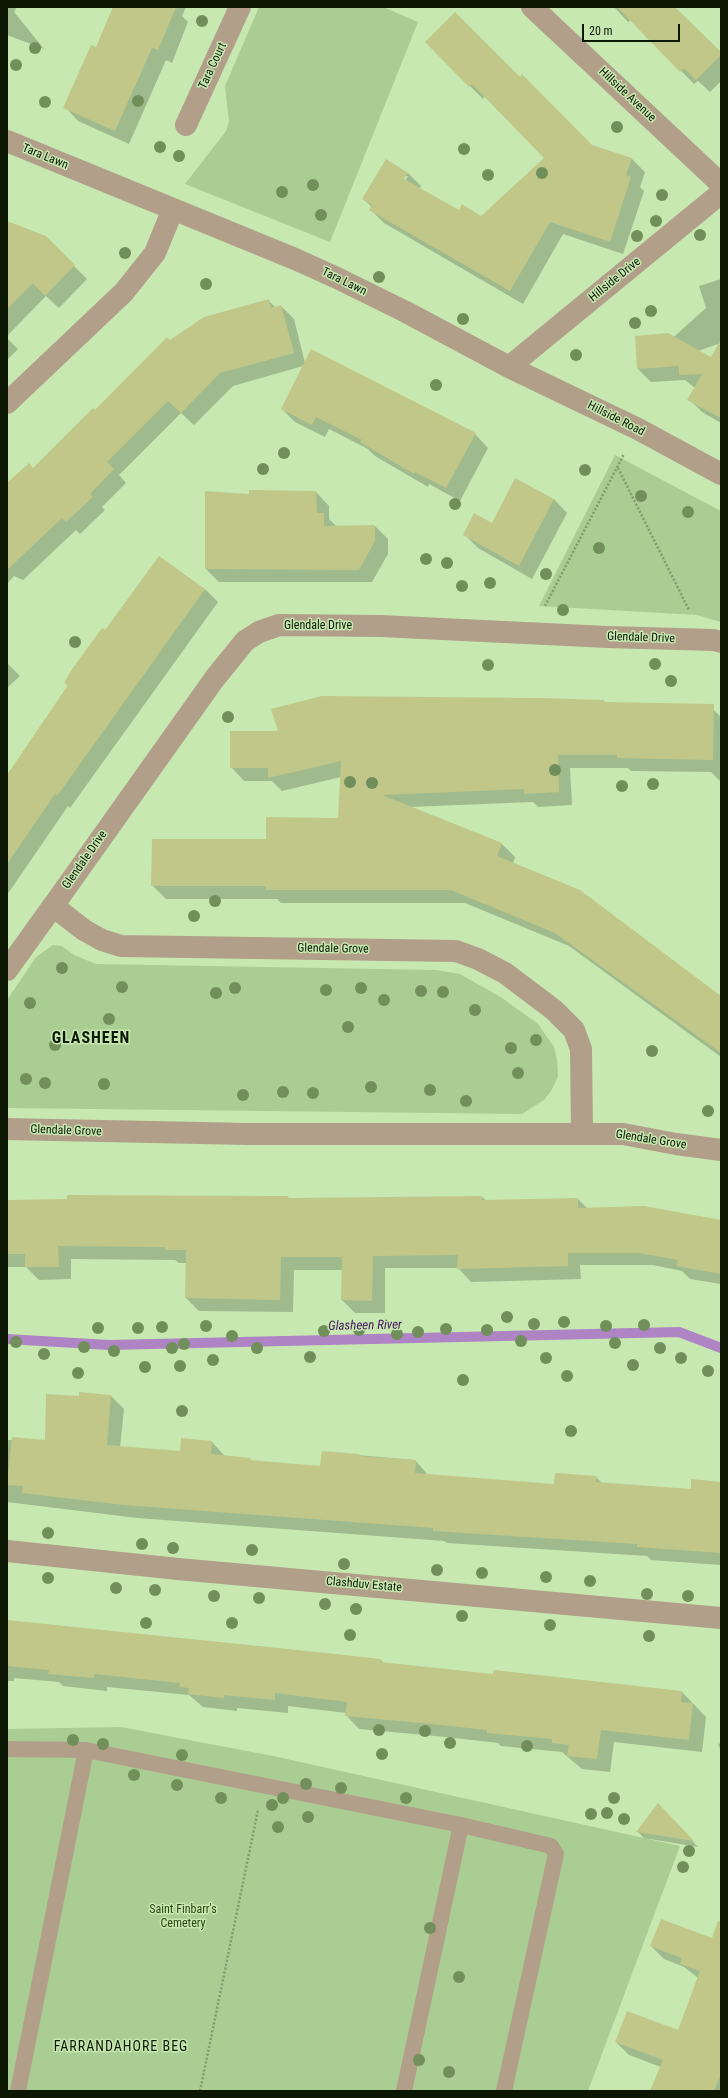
<!DOCTYPE html>
<html>
<head>
<meta charset="utf-8">
<style>
  body { margin:0 }
  #map { position:relative; width:728px; height:2098px; overflow:hidden; background:#c7e9b1; font-family:"Roboto Condensed",sans-serif }
  canvas { display:block }
  .frame { position:absolute; inset:0; border:8px solid #0c1704; pointer-events:none }
  .scale { position:absolute; left:582px; top:24px; width:98px; height:18px; box-sizing:border-box; border:2px solid #0c1704; border-top:0; padding-left:5px; font-size:12px; line-height:14px; white-space:nowrap; color:#0c1704; -webkit-text-stroke:3px #c7e9b1; paint-order:stroke }
</style>
</head>
<body>
<div id="map">
<canvas width="728" height="2098"></canvas>
<div class="frame"></div>
<div class="scale">20 m</div>
</div>
<script>
const ctx = document.querySelector('canvas').getContext('2d');
ctx.lineJoin = 'round';
function fillPath(path, color) { ctx.fillStyle = color; ctx.fill(path, 'evenodd'); }
const toPath = rows => new Path2D(rows.map(r => 'M' + r).join(''));
function trace(path, color, width, dash) { ctx.strokeStyle = color; ctx.lineWidth = width; ctx.lineCap = dash ? 'butt' : 'round'; ctx.setLineDash(dash || []); ctx.stroke(path); }
function write(font, color, halo, rows, align = 'center') {
  ctx.font = font + ' "Roboto Condensed",sans-serif'; ctx.lineWidth = 3; ctx.setLineDash([]); ctx.textBaseline = 'middle'; ctx.strokeStyle = halo; ctx.fillStyle = color; for (const [text, x, y, turn = 0] of rows) {
    ctx.save(); ctx.translate(x, y); ctx.rotate((+turn || 0) * Math.PI / 180); ctx.textAlign = isNaN(turn) ? turn : align; if (halo) ctx.strokeText(text, 0, 0); ctx.fillText(text, 0, 0); ctx.restore();
  }
}
fillPath(toPath([
  [259,7,383,7,418,22,330,242,185,184,226,131,229,121,225,86],
  [615,455,721,511,721,622,697,615,539,606],
  [53,945,62,946,74,955,96,964,436,970,460,974,502,998,538,1024,554,1047,557,1059,558,1077,551,1091,544,1100,522,1114,7,1108,7,1000,36,957],
  [121,1727,273,1756,680,1846,588,2091,7,2091,7,1729]
]), '#aacd93');
fillPath(toPath([
  [7,7,17,7,14,12,44,49,7,35],
  [114,7,186,7,182,16,188,22,172,63,166,60,129,144,78,121,65,107,97,49],
  [614,7,673,7,721,54,721,81,710,92,698,81,694,84,631,20,628,22],
  [426,42,520,79,592,146,632,159,645,172,640,187,644,191,623,254,563,234,523,304,384,223,371,210,372,207,363,199,408,173,421,186,419,189,459,212,482,217,546,158,485,96,483,99],
  [405,176,408,176,403,184,401,183],
  [7,222,45,237,87,279,59,308,46,296,7,336],
  [721,279,721,343,698,351,721,363,721,423,702,412,689,399,695,388,685,380,651,382,638,369,706,308,699,286],
  [268,300,276,308,281,306,294,319,305,363,475,434,488,448,460,501,429,484,428,487,375,456,368,449,329,429,325,437,295,422,282,409,303,366,233,386,194,425,181,413,119,475,126,483,102,507,105,510,80,534,76,530,23,580,14,576,7,584,7,484,33,469,170,341],
  [7,338,18,349,7,360],
  [316,492,329,506,329,519,336,526,375,526,388,539,388,554,372,582,219,582,206,569],
  [554,499,567,513,532,579,478,548,464,534],
  [205,589,218,602,70,808,68,806,7,895,7,784,68,686,65,682,105,631],
  [7,663,20,676,7,688],
  [604,701,606,703,708,705,721,717,721,782,711,772,631,771,628,768,570,768,572,805,538,807,533,802,410,807,502,844,515,857,513,863,721,997,721,1057,569,946,465,903,281,903,277,899,166,899,152,885,339,819,341,777,282,791,272,781,244,781,231,767,279,732],
  [271,1197,288,1197,290,1199,482,1197,487,1201,578,1199,587,1208,721,1220,721,1284,690,1279,682,1271,653,1265,580,1265,581,1279,471,1282,458,1268,385,1268,385,1313,355,1313,342,1300,343,1270,294,1270,293,1312,199,1311,186,1298,187,1263,179,1263,175,1260,71,1259,71,1279,39,1280,26,1267,7,1267,7,1201],
  [80,1394,111,1396,124,1409,120,1447,181,1452,212,1442,224,1455,224,1457,250,1459,253,1462,321,1468,322,1452,415,1460,428,1475,555,1485,596,1477,602,1483,691,1490,721,1483,721,1565,651,1560,647,1556,447,1543,444,1541,137,1518,7,1502,7,1440,46,1441,80,1397],
  [7,1622,381,1660,384,1663,494,1675,682,1692,706,1717,702,1752,614,1742,610,1772,582,1769,562,1752,501,1746,498,1743,446,1737,359,1729,346,1715,346,1713,288,1706,288,1713,237,1708,237,1711,203,1707,189,1695,107,1687,107,1691,63,1686,59,1682,14,1678,14,1681,7,1681],
  [721,1743,721,1751,718,1744],
  [665,1811,698,1847,644,1838,638,1832],
  [721,1920,721,2091,651,2091,661,2067,629,2055,616,2042,678,2032,698,1978,684,1967,664,1959,651,1946,714,1940]
]), '#0003');
trace(toPath([
  [7,1339,109,1345,679,1332,721,1348]
]), '#ae84c5', 10);
fillPath(toPath([
  [113,7,176,7,158,50,152,48,115,131,63,108,91,45,96,47],
  [617,7,675,7,721,52,721,55,696,80,684,68,680,72],
  [455,12,520,77,522,74,592,145,632,158,626,175,631,177,610,242,550,222,510,291,369,210,372,205,362,199,386,159,408,173,404,179,459,210,462,204,481,216,544,158,472,84,469,87,425,42],
  [7,221,46,236,75,265,45,296,33,283,7,309],
  [269,299,271,308,281,305,294,353,220,373,181,413,168,401,107,462,114,469,90,494,93,497,66,522,62,518,7,570,7,483,29,463,33,468,93,408,95,410,167,337,170,340,204,317],
  [668,333,711,357,721,339,721,418,687,400,702,374,679,375,679,366,637,369,635,336],
  [311,349,476,433,446,488,415,472,414,474,360,442,362,440,316,417,312,425,281,409],
  [515,478,554,499,519,566,463,535,474,513,492,523],
  [249,490,316,491,317,513,324,513,324,526,375,525,375,541,359,570,205,569,205,491,249,494],
  [159,556,205,589,57,796,55,794,7,864,7,775,68,685,64,683,72,669,102,628,105,630],
  [322,696,541,698,604,700,604,702,714,704,713,760,617,758,617,755,558,755,559,792,524,794,524,789,382,795,502,843,497,856,580,890,721,996,721,1053,555,933,451,890,266,890,266,886,151,886,152,839,266,839,266,817,338,818,341,761,268,778,268,768,230,768,230,731,278,731,271,709],
  [67,1195,271,1196,288,1196,288,1198,482,1196,482,1200,578,1198,578,1208,644,1206,721,1220,721,1274,676,1266,678,1260,639,1253,568,1253,568,1266,457,1269,458,1255,373,1256,372,1301,341,1300,342,1257,281,1257,280,1300,185,1298,186,1250,165,1250,165,1247,58,1246,59,1267,25,1267,25,1254,7,1254,7,1200,67,1199],
  [79,1392,111,1395,107,1445,180,1451,181,1438,212,1441,211,1454,251,1458,250,1460,320,1466,322,1451,359,1454,359,1456,416,1460,415,1473,554,1484,555,1473,597,1476,596,1482,691,1489,691,1479,721,1482,721,1553,637,1547,637,1544,433,1531,433,1528,124,1505,22,1493,23,1486,7,1485,12,1437,45,1440,46,1394,79,1396],
  [7,1620,336,1654,381,1659,381,1662,493,1674,494,1670,682,1691,681,1702,693,1703,689,1740,601,1730,597,1759,567,1756,569,1745,552,1743,552,1739,487,1733,487,1730,432,1724,345,1716,347,1702,275,1693,275,1700,224,1695,224,1698,188,1694,189,1688,179,1687,180,1683,94,1674,94,1678,48,1674,49,1670,7,1666],
  [658,1803,694,1841,636,1832],
  [661,1919,712,1938,718,1921,721,1922,721,2073,714,2091,650,2091,663,2060,615,2042,627,2011,678,2030,700,1971,680,1964,682,1958,650,1946]
]), '#c0c789');
trace(toPath([
  [618,468,689,610],
  [545,606,624,454],
  [200,2091,258,1810]
]), '#819a70', 2.5, [2, 2]);
trace(toPath([
  [7,1749,86,1750,461,1825,551,1846,556,1854,504,2091],
  [18,2091,86,1750],
  [404,2091,461,1825]
]), '#b19f89', 16);
trace(toPath([
  [532,7,721,184],
  [186,125,240,7],
  [7,141,295,259,337,278,406,312,509,367,638,429,721,474],
  [509,367,721,193],
  [7,403,124,292,155,253,173,209],
  [53,906,215,678,245,641,259,632,279,625,381,626,607,637,714,640,721,642],
  [7,970,53,906,84,930,102,940,121,946,456,951,478,959,505,973,554,1010,574,1030,581,1049,582,1133],
  [7,1129,248,1134,623,1134,676,1144,721,1150]
]), '#b19f89', 22);
trace(toPath([
  [7,1551,178,1569,721,1618]
]), '#b19f89', 22);
ctx.fillStyle = '#718f5b';
for (const [x, y] of [
  [202,21],
  [35,48],
  [16,65],
  [138,101],
  [45,102],
  [617,127],
  [160,147],
  [464,149],
  [179,156],
  [542,173],
  [488,175],
  [313,185],
  [282,192],
  [662,195],
  [321,215],
  [656,221],
  [700,235],
  [637,236],
  [125,253],
  [379,277],
  [206,284],
  [651,311],
  [463,319],
  [635,323],
  [576,355],
  [436,385],
  [284,453],
  [263,469],
  [585,470],
  [641,496],
  [455,504],
  [688,512],
  [599,548],
  [426,559],
  [447,563],
  [546,574],
  [490,583],
  [462,586],
  [563,610],
  [75,642],
  [655,664],
  [488,665],
  [671,681],
  [228,717],
  [555,770],
  [350,782],
  [372,783],
  [653,784],
  [622,786],
  [215,901],
  [194,916],
  [62,968],
  [122,987],
  [235,988],
  [361,988],
  [326,990],
  [421,991],
  [443,992],
  [216,993],
  [384,1000],
  [30,1003],
  [475,1010],
  [109,1019],
  [348,1027],
  [536,1040],
  [55,1045],
  [511,1048],
  [652,1051],
  [518,1073],
  [26,1079],
  [45,1083],
  [104,1084],
  [371,1087],
  [430,1090],
  [283,1092],
  [313,1093],
  [243,1095],
  [466,1101],
  [708,1111],
  [507,1317],
  [564,1322],
  [534,1324],
  [644,1325],
  [206,1326],
  [606,1326],
  [162,1327],
  [98,1328],
  [138,1328],
  [446,1329],
  [359,1330],
  [487,1330],
  [324,1331],
  [418,1332],
  [397,1334],
  [232,1336],
  [521,1341],
  [16,1342],
  [615,1343],
  [184,1344],
  [84,1347],
  [172,1348],
  [257,1348],
  [660,1348],
  [114,1351],
  [44,1354],
  [310,1357],
  [546,1358],
  [681,1358],
  [213,1360],
  [633,1365],
  [180,1366],
  [145,1367],
  [708,1371],
  [78,1373],
  [567,1376],
  [463,1380],
  [182,1411],
  [571,1431],
  [48,1533],
  [142,1544],
  [173,1548],
  [252,1550],
  [344,1564],
  [437,1570],
  [482,1573],
  [546,1577],
  [48,1578],
  [590,1581],
  [116,1588],
  [155,1590],
  [647,1594],
  [214,1596],
  [688,1596],
  [259,1598],
  [325,1604],
  [356,1609],
  [462,1616],
  [146,1623],
  [232,1623],
  [550,1625],
  [350,1635],
  [649,1636],
  [379,1730],
  [425,1731],
  [73,1740],
  [450,1743],
  [103,1744],
  [527,1746],
  [382,1754],
  [182,1755],
  [134,1775],
  [306,1784],
  [177,1785],
  [341,1788],
  [221,1798],
  [283,1798],
  [406,1798],
  [614,1798],
  [272,1805],
  [607,1813],
  [591,1814],
  [308,1817],
  [624,1819],
  [278,1827],
  [689,1851],
  [683,1867],
  [430,1928],
  [459,1977],
  [419,2060],
  [449,2072]
]) { ctx.beginPath(); ctx.arc(x, y, 6, 0, 2 * Math.PI); ctx.fill(); }
write('12px', '#0c1704', '#c7e9b1', [
  ["Tara Court",213,66,-65],
  ["Hillside Avenue",627,95,43],
  ["Tara Lawn",45,157,22],
  ["Hillside Drive",615,280,-39],
  ["Tara Lawn",344,282,26],
  ["Hillside Road",616,419,27],
  ["Glendale Drive",318,626],
  ["Glendale Drive",641,638,2],
  ["Glendale Drive",85,860,-55],
  ["Glendale Grove",333,949,1],
  ["Glendale Grove",66,1131,2],
  ["Glendale Grove",651,1140,9],
  ["Clashduv Estate",364,1585,5]
]);
write('12px', '#2b4515', '#c7e9b1', [
  ["Saint Finbarr's",183,1910],
  ["Cemetery",183,1924]
]);
write('italic 13px', '#4a1362', '#c7e9b1', [
  ["Glasheen River",365,1326,-1]
]);
ctx.letterSpacing = '1px';
write('14px', '#0c1704', '#c7e9b1', [
  ["FARRANDAHORE BEG",121,2047]
]);
ctx.letterSpacing = '0px';
ctx.letterSpacing = '1px';
write('bold 16px', '#0c1704', '#c7e9b1', [
  ["GLASHEEN",91,1039]
]);
ctx.letterSpacing = '0px';
</script>
</body>
</html>
